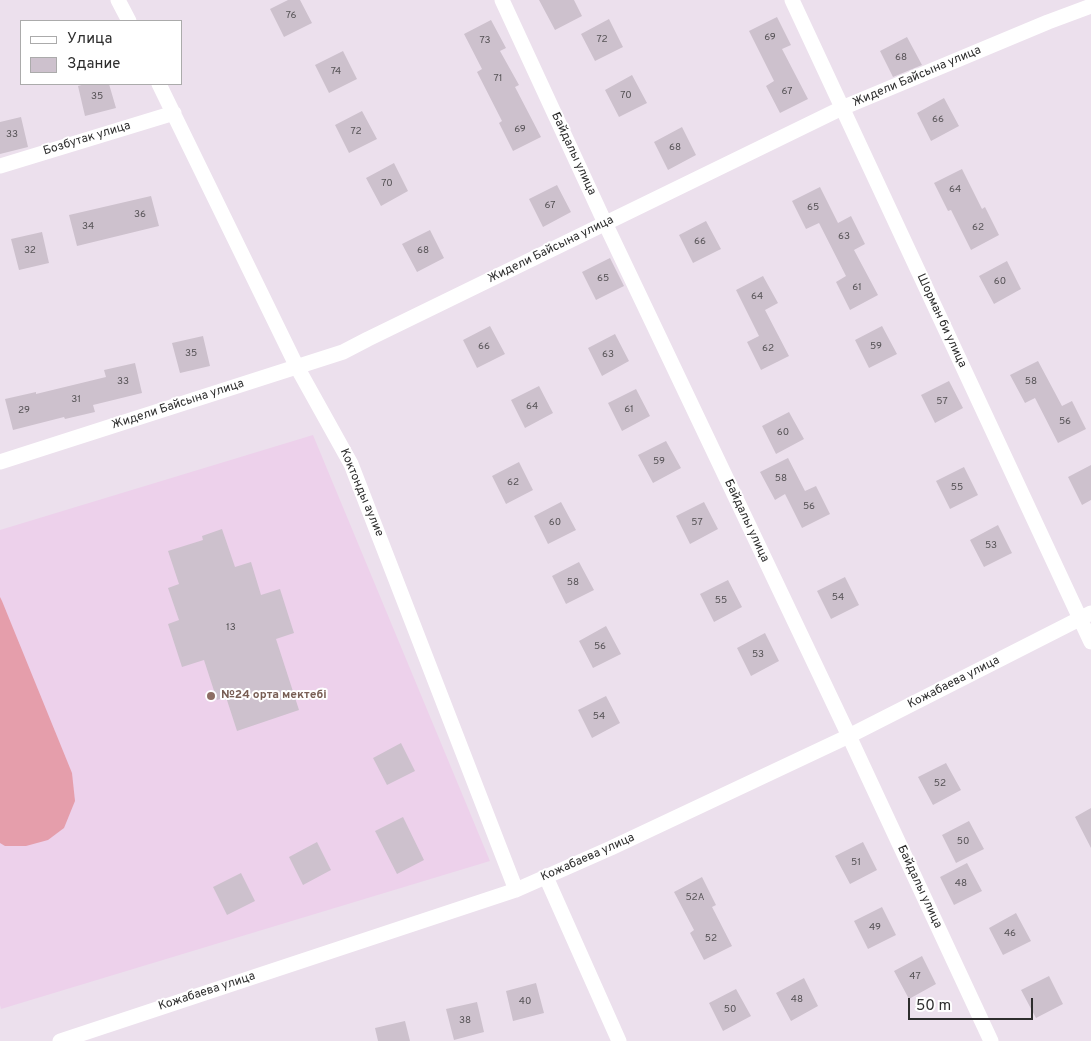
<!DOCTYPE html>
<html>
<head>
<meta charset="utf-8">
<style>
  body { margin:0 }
  #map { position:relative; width:1091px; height:1041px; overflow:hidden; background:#ece0ed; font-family:Overpass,sans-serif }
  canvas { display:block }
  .legend { position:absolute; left:20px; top:20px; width:162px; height:65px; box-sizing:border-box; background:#fff; border:1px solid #ababab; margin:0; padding:6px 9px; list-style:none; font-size:15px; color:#2d2d2d }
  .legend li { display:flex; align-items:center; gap:10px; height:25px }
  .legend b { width:25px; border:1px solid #ababab }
  .scale { position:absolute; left:908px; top:998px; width:125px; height:22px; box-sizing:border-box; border:2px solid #2d2d2d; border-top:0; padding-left:6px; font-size:15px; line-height:18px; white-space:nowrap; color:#2d2d2d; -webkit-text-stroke:4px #fff; paint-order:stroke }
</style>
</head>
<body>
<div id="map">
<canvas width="1091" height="1041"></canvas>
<ul class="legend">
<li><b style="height:6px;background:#fff"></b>Улица</li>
<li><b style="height:14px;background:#cdc1cd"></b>Здание</li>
</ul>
<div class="scale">50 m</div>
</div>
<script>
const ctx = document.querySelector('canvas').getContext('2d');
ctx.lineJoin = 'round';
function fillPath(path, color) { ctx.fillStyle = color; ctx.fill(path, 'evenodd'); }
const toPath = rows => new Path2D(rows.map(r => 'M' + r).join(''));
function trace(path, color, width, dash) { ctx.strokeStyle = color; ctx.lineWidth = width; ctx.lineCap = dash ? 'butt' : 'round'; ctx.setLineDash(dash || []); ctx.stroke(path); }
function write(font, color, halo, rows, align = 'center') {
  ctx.font = font + ' Overpass,sans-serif'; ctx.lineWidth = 4; ctx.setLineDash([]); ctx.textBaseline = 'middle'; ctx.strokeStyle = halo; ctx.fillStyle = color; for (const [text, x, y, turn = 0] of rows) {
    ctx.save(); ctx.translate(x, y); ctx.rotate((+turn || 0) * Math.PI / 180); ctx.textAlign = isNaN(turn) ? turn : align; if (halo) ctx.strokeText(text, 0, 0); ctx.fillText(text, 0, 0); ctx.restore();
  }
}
fillPath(toPath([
  [313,435,490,861,1,1009,0,1005,0,530]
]), '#edd1eb');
fillPath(toPath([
  [0,597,2,601,72,773,75,801,64,828,48,840,26,846,5,846,0,843]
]), '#e59eab');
fillPath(toPath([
  [288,0,300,0,312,23,284,37,270,9],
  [539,0,574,0,582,16,555,30],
  [777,17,791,45,782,49,808,99,780,113,766,86,774,81,749,31],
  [609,19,623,47,595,61,581,34],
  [491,20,506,48,500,51,519,85,515,87,541,137,513,151,499,123,502,121,477,72,482,69,464,34],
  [907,37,922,65,893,77,880,51],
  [343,51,357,79,329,93,315,65],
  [632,75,647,103,619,117,605,90],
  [85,84,109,84,116,108,85,116,78,86],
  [944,98,959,126,931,141,917,113],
  [362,111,377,139,349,153,335,125],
  [21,117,28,147,0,154,0,122],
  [682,127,696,155,668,170,654,142],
  [394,163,408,191,381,206,366,178],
  [962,169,982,209,985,207,999,235,971,250,951,210,948,211,934,183],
  [557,185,571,212,543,227,529,199],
  [820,187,838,223,851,216,865,244,854,250,878,295,850,310,836,282,846,276,819,223,806,229,792,201],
  [151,196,159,226,77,246,69,215],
  [706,221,721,249,693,263,679,235],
  [430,230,444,258,417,272,402,244],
  [42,232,49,263,19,270,11,239],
  [610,258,624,286,596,300,582,272],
  [1007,261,1021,289,994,304,979,276],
  [763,276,778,303,765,310,789,356,761,370,747,342,759,336,736,290],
  [490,326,505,354,477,368,463,340],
  [882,326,897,354,869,368,855,340],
  [615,334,629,361,602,376,588,348],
  [203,336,210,366,180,373,172,343],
  [1038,361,1062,406,1072,401,1086,429,1058,443,1035,398,1025,403,1010,375],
  [135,363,142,393,93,405,95,412,65,419,64,417,13,430,5,399,36,392,36,394,106,377,104,370],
  [949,381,963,408,935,423,921,395],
  [539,386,553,413,525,428,511,400],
  [636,389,650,416,622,431,608,403],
  [789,412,804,439,776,454,762,426],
  [666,441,681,468,653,483,638,455],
  [788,458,805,491,816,486,830,514,802,528,785,494,775,500,760,472],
  [519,462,533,490,506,504,492,476],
  [1091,465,1091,500,1082,505,1068,477],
  [964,467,978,495,950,509,936,481],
  [561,502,576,530,548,544,534,516],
  [704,502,718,529,690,544,676,516],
  [998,525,1012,553,984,567,970,540],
  [222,529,235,567,251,562,261,595,280,589,294,633,276,639,299,710,237,731,226,697,217,700,204,660,182,667,168,624,179,620,168,588,179,584,168,551,203,540,202,536],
  [579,562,594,590,566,604,552,576],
  [845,577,859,605,831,619,817,591],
  [728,580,742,607,714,622,700,594],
  [606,626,621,654,593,668,579,641],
  [765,633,779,661,751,676,737,648],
  [606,696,620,723,592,738,578,710],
  [401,743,415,771,387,785,373,758],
  [946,763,961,790,933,805,918,777],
  [1091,808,1091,848,1075,817],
  [403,817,424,860,397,874,375,831],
  [969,821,984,849,956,863,942,835],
  [317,842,331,870,303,885,289,857],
  [863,842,877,870,850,884,835,856],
  [967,863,982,891,954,905,940,877],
  [241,873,255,901,227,915,213,887],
  [702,877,716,905,712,907,732,946,704,960,690,933,694,930,674,892],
  [882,907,896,935,868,949,854,921],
  [1016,913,1031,941,1003,955,989,928],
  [922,956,936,984,909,999,894,971],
  [1049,976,1063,1004,1036,1018,1021,990],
  [804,978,818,1006,791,1021,776,993],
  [536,983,544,1013,513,1021,506,991],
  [736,989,751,1016,723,1031,709,1003],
  [477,1002,484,1032,454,1040,446,1009],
  [405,1021,410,1041,378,1041,375,1028]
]), '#cdc1cd');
trace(toPath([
  [118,0,129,21],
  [502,0,605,223,849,736,991,1041],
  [792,0,1091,642],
  [159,84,297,367,351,464,516,890],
  [0,166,174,113],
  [0,462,343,352,368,339,842,108,1048,22,1091,6],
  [546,877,619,1041],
  [60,1041,516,890,611,848,849,736,1091,613]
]), '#fff', 15);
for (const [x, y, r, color] of [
  [211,696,5,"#8d6e63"]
]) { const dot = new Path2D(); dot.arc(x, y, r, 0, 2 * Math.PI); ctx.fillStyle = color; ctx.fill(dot); trace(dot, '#fff', 2); }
write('10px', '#555255', null, [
  ["76",291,16],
  ["69",770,38],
  ["72",602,40],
  ["73",485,41],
  ["68",901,58],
  ["74",336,72],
  ["71",498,79],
  ["67",787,92],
  ["70",626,96],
  ["35",97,97],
  ["66",938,120],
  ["69",520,130],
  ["72",356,132],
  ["33",12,135],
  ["68",675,148],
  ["70",387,184],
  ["64",955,190],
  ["67",550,206],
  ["65",813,208],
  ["36",140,215],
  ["34",88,227],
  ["62",978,228],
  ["63",844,237],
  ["66",700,242],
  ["32",30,251],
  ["68",423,251],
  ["65",603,279],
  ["60",1000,282],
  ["61",857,288],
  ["64",757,297],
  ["66",484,347],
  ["59",876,347],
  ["62",768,349],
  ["35",191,354],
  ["63",608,355],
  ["33",123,382],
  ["58",1031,382],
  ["31",76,400],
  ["57",942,402],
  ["64",532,407],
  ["61",629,410],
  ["29",24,411],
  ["56",1065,422],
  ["60",783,433],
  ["59",659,462],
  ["58",781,479],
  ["62",513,483],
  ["55",957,488],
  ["56",809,507],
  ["60",555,523],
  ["57",697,523],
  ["53",991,546],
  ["58",573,583],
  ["54",838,598],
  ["55",721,601],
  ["13",231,628],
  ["56",600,647],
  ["53",758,655],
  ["54",599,717],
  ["52",940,784],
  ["50",963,842],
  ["51",856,863],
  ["48",961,884],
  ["52A",695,898],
  ["49",875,928],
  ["46",1010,934],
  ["52",711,939],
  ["47",915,977],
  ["48",797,1000],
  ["40",525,1002],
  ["50",730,1010],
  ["38",465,1021]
]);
write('12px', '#2d2d2d', '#fff', [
  ["Жидели Байсына улица",917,77,-23],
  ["Бозбутак улица",87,139,-17],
  ["Байдалы улица",573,154,65],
  ["Жидели Байсына улица",551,250,-26],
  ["Шорман би улица",941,321,65],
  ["Жидели Байсына улица",178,405,-18],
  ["Коктонды аулие",361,493,67],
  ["Байдалы улица",746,521,65],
  ["Кожабаева улица",954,683,-27],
  ["Кожабаева улица",588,858,-24],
  ["Байдалы улица",919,887,65],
  ["Кожабаева улица",207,992,-18]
]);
write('bold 12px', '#785e54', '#fff', [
  ["№24 орта мектебі",221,696]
], 'left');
</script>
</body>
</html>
